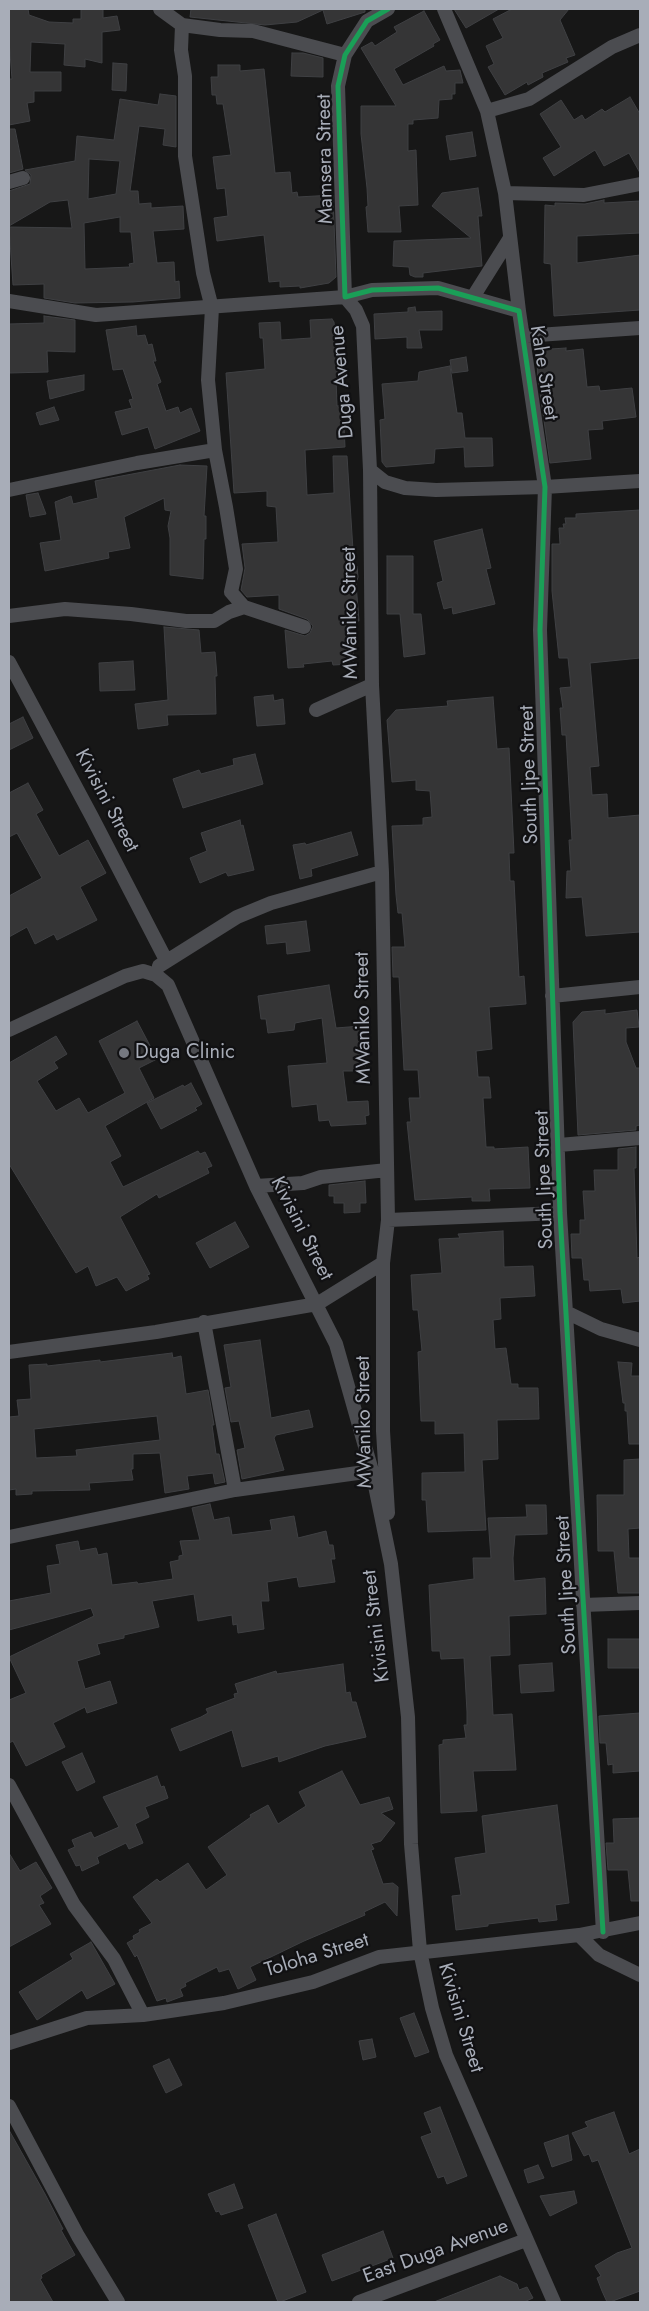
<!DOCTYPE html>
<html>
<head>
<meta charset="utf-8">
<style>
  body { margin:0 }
  #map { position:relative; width:649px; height:2311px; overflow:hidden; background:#171717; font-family:Jost,sans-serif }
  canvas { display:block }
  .frame { position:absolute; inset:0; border:10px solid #a8adb8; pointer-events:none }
</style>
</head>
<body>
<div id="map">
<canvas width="649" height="2311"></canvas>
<div class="frame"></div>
</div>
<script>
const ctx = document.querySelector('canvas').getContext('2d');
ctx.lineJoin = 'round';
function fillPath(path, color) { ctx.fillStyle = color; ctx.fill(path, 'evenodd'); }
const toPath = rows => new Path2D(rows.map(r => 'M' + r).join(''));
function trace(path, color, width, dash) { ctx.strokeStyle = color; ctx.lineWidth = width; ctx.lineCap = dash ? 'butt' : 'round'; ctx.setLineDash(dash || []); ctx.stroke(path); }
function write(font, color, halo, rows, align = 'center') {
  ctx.font = font + ' Jost,sans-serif'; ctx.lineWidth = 4.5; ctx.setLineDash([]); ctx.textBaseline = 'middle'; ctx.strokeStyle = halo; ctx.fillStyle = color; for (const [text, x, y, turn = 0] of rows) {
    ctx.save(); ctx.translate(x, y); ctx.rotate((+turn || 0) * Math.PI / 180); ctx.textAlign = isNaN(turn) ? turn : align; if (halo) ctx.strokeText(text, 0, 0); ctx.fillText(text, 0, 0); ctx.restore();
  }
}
const building = toPath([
  [9,9,28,9,29,15,49,22,73,23,73,19,81,19,81,9,103,9,103,18,117,16,120,30,102,32,102,63,85,59,85,67,64,65,65,44,31,42,30,72,61,72,61,91,34,91,34,102,27,103,30,121,9,125,9,79,12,79,9,40,9,9],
  [191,9,365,9,365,12,327,24,323,10,297,22,265,25,190,17,191,9],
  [454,9,499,9,466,28,454,9],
  [512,9,569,9,560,20,575,55,566,58,568,62,542,73,543,77,528,85,527,82,505,95,488,67,494,64,486,46,503,38,493,19,512,9],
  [424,11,440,40,433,44,434,46,394,69,403,85,444,66,446,71,460,70,463,83,455,83,455,94,452,94,452,99,439,100,438,118,413,120,413,124,408,124,408,151,416,150,418,205,399,206,401,232,368,232,366,207,368,206,367,188,361,134,361,106,396,106,361,48,372,42,375,46,397,32,394,27,424,11],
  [292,53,303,53,323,58,323,77,291,76,292,53],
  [113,63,127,64,126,91,112,90,113,63],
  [218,65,240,65,240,71,264,69,275,173,290,172,292,193,297,192,298,197,333,195,336,277,329,283,300,288,300,286,280,287,280,281,269,282,264,235,217,241,214,218,228,216,225,188,217,189,213,157,231,155,223,104,217,104,216,95,212,95,211,77,218,77,218,65],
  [160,94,176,96,176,147,163,145,165,129,139,126,130,191,138,191,139,204,151,203,151,208,183,206,184,229,153,231,157,263,174,262,175,282,179,281,180,298,133,302,75,303,44,298,44,284,13,285,9,227,72,228,68,200,50,202,9,226,9,191,30,184,31,175,25,170,75,161,77,136,114,140,120,99,158,105,160,94],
  [89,159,120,161,116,194,88,199,89,159],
  [120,217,120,232,131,232,134,263,129,264,130,267,85,269,84,223,120,217],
  [630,97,640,114,640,173,629,153,604,166,595,150,554,176,543,158,561,147,540,114,561,100,574,120,582,115,585,120,602,109,605,112,630,97],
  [9,129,15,129,23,169,9,173,9,129],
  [472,132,476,156,450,160,446,136,472,132],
  [478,188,482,216,478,216,482,266,423,273,423,277,415,277,410,275,409,267,393,266,394,241,471,238,432,206,442,193,478,188],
  [604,200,604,203,640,201,640,233,577,236,577,263,640,255,640,310,554,316,551,264,544,263,545,205,555,206,555,203,585,204,604,200],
  [415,307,416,312,442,311,442,330,419,330,422,348,407,348,407,337,375,339,374,314,408,312,408,308,415,307],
  [44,316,75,320,75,352,47,351,48,372,9,373,9,324,44,323,44,316],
  [332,319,334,322,336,349,339,349,341,378,336,378,337,406,343,405,345,447,305,450,307,495,334,493,333,456,347,456,354,566,357,566,358,577,356,584,359,621,352,622,354,661,350,661,351,664,333,665,332,661,303,664,304,667,288,668,285,630,305,636,310,633,313,626,307,619,279,609,279,595,247,597,241,590,245,568,242,544,278,542,276,507,267,506,267,491,234,493,226,373,265,369,263,338,260,338,259,323,280,322,281,340,311,338,310,320,332,319],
  [136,326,137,336,145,335,148,345,152,344,156,361,153,361,161,382,157,384,166,411,178,407,180,413,191,408,200,431,155,449,148,427,122,435,115,412,132,408,129,400,133,399,123,369,113,370,106,330,136,326],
  [566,348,566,351,583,349,587,387,599,386,600,391,632,388,636,417,602,421,603,429,588,430,591,459,550,463,538,378,536,350,566,348],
  [466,357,468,371,452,373,450,360,466,357],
  [450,366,457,413,462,413,465,438,492,438,493,466,465,467,464,447,435,449,434,463,386,467,382,462,380,420,385,419,382,384,418,381,419,372,450,366],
  [84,375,84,390,50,399,47,381,84,375],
  [54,407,59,420,40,425,36,413,54,407],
  [180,465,207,466,204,516,206,516,206,539,204,539,203,579,170,575,170,538,168,526,171,511,165,510,164,498,124,517,130,548,108,552,109,558,45,571,40,543,61,540,55,502,71,496,73,504,98,498,95,481,180,465],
  [38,493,46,514,30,517,26,495,38,493],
  [640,510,640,658,590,663,599,766,590,767,592,795,607,794,608,818,640,815,640,932,586,936,582,897,566,898,567,871,571,871,569,840,572,840,566,735,562,735,560,708,563,708,560,688,571,687,568,658,559,658,552,591,552,544,560,544,559,528,564,528,563,524,566,524,565,518,576,518,576,514,640,510],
  [482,529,491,568,486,569,495,604,453,614,452,607,444,609,437,583,443,581,434,541,482,529],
  [387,556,413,556,413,614,421,614,425,654,404,657,400,614,387,614,387,556],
  [164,627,199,630,201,653,215,652,217,676,215,676,216,714,167,715,168,725,138,729,135,704,168,700,164,627],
  [133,661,135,690,100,691,99,663,133,661],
  [273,695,274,701,283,699,285,724,257,726,254,697,273,695],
  [493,697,497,749,509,748,514,853,509,853,510,881,514,881,519,977,524,976,526,1004,489,1007,492,1049,476,1051,478,1077,489,1077,491,1098,483,1098,486,1147,494,1147,494,1149,528,1147,530,1188,489,1189,490,1201,472,1201,472,1197,415,1200,407,1122,411,1122,409,1098,420,1098,418,1070,404,1070,399,977,393,977,392,947,405,947,402,913,398,913,396,895,392,826,423,825,423,818,432,817,430,791,416,790,416,780,392,782,387,720,396,710,448,706,447,701,493,697],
  [23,717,33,738,9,750,9,724,23,717],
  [255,754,263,784,183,808,173,779,199,770,201,774,234,765,233,759,255,754],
  [28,783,43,810,36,814,59,856,88,840,106,873,80,887,97,920,57,940,54,934,35,944,27,927,9,937,9,896,42,878,17,833,9,837,9,793,28,783],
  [240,820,241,826,243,825,254,870,228,876,226,872,200,883,190,858,207,851,201,833,240,820],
  [351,832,358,855,311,869,312,876,300,879,293,845,305,843,306,845,351,832],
  [306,921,310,951,287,954,286,942,267,944,265,926,306,921],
  [329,985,336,1028,361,1026,366,1071,343,1071,347,1102,368,1101,369,1115,365,1116,366,1124,331,1126,329,1120,319,1121,317,1104,292,1107,288,1066,327,1063,322,1018,295,1023,294,1030,268,1033,266,1019,261,1019,258,996,329,985],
  [605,1010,605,1014,637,1010,639,1027,626,1028,626,1042,636,1068,640,1068,640,1125,636,1126,636,1130,578,1135,573,1022,582,1012,605,1010],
  [137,1021,157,1059,139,1068,154,1098,105,1126,121,1156,110,1162,123,1187,198,1151,200,1154,205,1152,212,1166,207,1168,209,1173,159,1198,157,1194,120,1217,150,1274,147,1275,149,1279,126,1291,117,1277,96,1286,88,1266,76,1273,9,1164,9,1063,56,1036,67,1054,54,1062,58,1068,37,1081,56,1111,79,1098,88,1113,125,1093,99,1041,137,1021],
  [191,1083,202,1104,195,1108,197,1110,161,1129,147,1103,183,1085,184,1087,191,1083],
  [636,1147,636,1168,634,1168,637,1258,640,1257,640,1301,623,1303,621,1289,590,1291,589,1280,584,1280,582,1258,572,1258,571,1234,580,1234,580,1220,585,1220,583,1191,595,1191,594,1170,618,1170,618,1149,636,1147],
  [365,1181,366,1203,360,1203,360,1212,344,1213,344,1203,334,1203,334,1196,329,1196,329,1185,365,1181],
  [235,1222,249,1247,210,1268,196,1243,235,1222],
  [503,1231,504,1267,533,1266,535,1296,500,1298,501,1319,493,1320,495,1349,506,1348,511,1384,518,1384,518,1388,538,1388,539,1419,497,1420,498,1459,482,1460,486,1530,428,1532,426,1500,422,1500,422,1473,465,1472,464,1433,435,1434,435,1421,421,1421,418,1352,422,1351,418,1310,413,1310,411,1275,442,1273,439,1239,460,1238,458,1234,503,1231],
  [260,1340,271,1418,309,1410,313,1427,276,1435,274,1438,284,1470,242,1479,237,1450,245,1448,239,1421,231,1422,225,1388,231,1387,224,1345,260,1340],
  [172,1353,173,1358,181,1356,186,1394,208,1390,214,1425,212,1425,216,1454,219,1454,225,1482,215,1484,213,1473,187,1476,189,1489,165,1493,160,1453,133,1454,133,1469,131,1469,133,1480,89,1483,90,1490,32,1491,32,1494,16,1495,16,1489,9,1490,9,1417,19,1416,17,1400,31,1399,29,1365,47,1364,47,1366,100,1360,100,1362,172,1353],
  [157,1416,160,1440,76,1450,77,1456,36,1458,34,1429,157,1416],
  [618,1362,632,1363,631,1376,640,1376,640,1444,629,1444,627,1411,625,1411,625,1403,623,1403,618,1362],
  [640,1459,640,1528,628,1529,629,1558,640,1558,640,1593,618,1593,614,1551,598,1551,597,1495,624,1495,624,1460,640,1459],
  [210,1504,214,1520,229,1517,232,1535,272,1530,270,1520,294,1516,298,1538,326,1531,329,1545,333,1545,335,1559,331,1559,335,1582,299,1587,297,1577,267,1582,269,1601,261,1601,264,1629,238,1633,237,1624,233,1625,232,1615,198,1621,194,1594,152,1601,159,1627,124,1635,124,1638,97,1644,100,1654,77,1661,85,1689,110,1681,117,1703,87,1713,85,1707,53,1723,65,1747,26,1766,13,1741,9,1743,9,1700,26,1693,9,1657,94,1616,91,1608,9,1630,9,1601,51,1593,47,1566,60,1564,56,1545,78,1541,80,1551,96,1548,98,1555,107,1553,112,1585,137,1582,138,1584,173,1579,170,1562,179,1560,179,1556,183,1555,180,1541,200,1540,192,1508,210,1504],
  [526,1505,546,1505,547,1534,515,1535,513,1558,514,1581,545,1578,546,1614,509,1616,510,1655,490,1656,493,1715,512,1714,516,1770,473,1771,477,1811,441,1813,439,1745,443,1744,443,1740,466,1738,464,1725,467,1725,467,1712,464,1658,441,1659,440,1651,432,1651,429,1585,474,1579,473,1558,491,1558,488,1518,527,1517,526,1505],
  [608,1639,640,1639,640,1668,608,1668,608,1639],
  [552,1663,554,1691,521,1693,519,1665,552,1663],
  [343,1664,346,1693,350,1692,352,1702,356,1702,366,1737,325,1746,279,1762,278,1756,242,1767,232,1730,180,1751,171,1729,201,1717,208,1713,206,1709,235,1698,234,1694,238,1693,235,1684,276,1671,277,1674,343,1664],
  [640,1713,640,1771,613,1773,613,1764,608,1765,606,1743,600,1743,599,1716,640,1713],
  [82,1753,95,1782,77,1791,62,1762,82,1753],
  [342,1771,360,1805,389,1797,393,1809,381,1813,395,1823,381,1841,371,1844,374,1849,371,1850,383,1884,393,1883,398,1887,397,1916,385,1902,364,1912,365,1915,304,1941,250,1967,256,1980,238,1989,229,1969,219,1972,217,1967,185,1983,186,1986,180,1989,183,1996,167,2002,166,1998,157,2001,137,1955,135,1957,127,1943,134,1939,133,1936,140,1932,139,1930,152,1923,133,1897,157,1879,160,1882,188,1863,206,1890,227,1875,208,1847,251,1817,250,1815,268,1805,278,1824,306,1806,299,1792,342,1771],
  [157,1776,161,1787,164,1786,168,1798,145,1807,149,1817,135,1824,143,1843,129,1849,126,1843,97,1857,99,1863,82,1871,80,1865,76,1866,68,1850,75,1847,72,1840,91,1832,94,1838,119,1827,103,1797,157,1776],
  [557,1805,569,1903,555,1905,557,1920,539,1922,538,1918,488,1924,488,1926,456,1930,452,1896,461,1895,455,1858,486,1853,482,1816,557,1805],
  [640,1818,640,1901,631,1901,628,1870,608,1870,606,1843,614,1843,613,1819,640,1818],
  [9,1853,20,1871,36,1862,52,1888,40,1896,44,1903,39,1905,51,1924,9,1947,9,1853],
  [91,1942,115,1984,87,1999,82,1990,37,2020,19,1992,73,1959,70,1954,91,1942],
  [414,2013,429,2052,415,2057,400,2018,414,2013],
  [372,2039,376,2057,363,2060,359,2041,372,2039],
  [169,2059,182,2085,166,2093,153,2066,169,2059],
  [440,2107,467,2176,447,2184,444,2176,438,2178,421,2137,432,2133,424,2113,440,2107],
  [614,2112,629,2154,640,2149,640,2291,610,2302,607,2302,602,2291,597,2278,601,2276,595,2266,617,2253,632,2248,598,2160,592,2162,589,2154,584,2156,572,2133,588,2127,585,2122,614,2112],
  [9,2130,45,2194,63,2229,61,2230,75,2255,41,2275,42,2278,40,2279,53,2302,9,2302,9,2130],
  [568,2135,572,2160,552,2167,544,2143,568,2135],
  [538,2165,544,2178,528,2183,524,2170,538,2165],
  [234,2184,243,2208,221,2215,219,2211,216,2212,208,2194,234,2184],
  [574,2191,577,2203,550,2216,540,2196,574,2191],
  [276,2214,306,2292,280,2302,278,2302,248,2225,276,2214],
  [383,2231,393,2258,332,2281,322,2255,383,2231],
  [500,2276,517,2284,519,2290,527,2287,533,2298,524,2302,434,2302,500,2276]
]);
fillPath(building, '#353536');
trace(building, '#3f4043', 1);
trace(toPath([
  [160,9,182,25,220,30,253,31,345,55],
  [388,9,367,21,345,55,338,86,345,297,372,290,438,288,519,311,545,487,540,630,560,1213,603,1932],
  [444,9,487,111,505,193,519,311],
  [182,25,181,50,185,76,185,156,203,273,212,308,208,380,215,450,226,507,236,569,231,592,244,607],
  [487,111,529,99,612,47,640,35],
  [9,182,23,178],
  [505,193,584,195,640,184],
  [473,297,510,238],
  [9,301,96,315,345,297,356,310,363,326,370,470,385,482,405,488,436,490,545,487,640,481],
  [523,336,640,328],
  [370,470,372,685,382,872,388,1220,383,1263,383,1431,388,1513],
  [9,490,137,463,215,450],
  [9,616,65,609,131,614,186,621,214,621,229,612,244,607,304,627],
  [9,662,92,817,166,960],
  [316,710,372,685],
  [159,966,237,917,271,903,382,872],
  [552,996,640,987],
  [9,1030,125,976,143,971,156,975,168,985,256,1186,336,1344,372,1471,391,1564,408,1717,411,1844,420,1951,432,2008,446,2055,554,2302],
  [559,1145,640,1138],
  [256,1186,303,1183,321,1177,387,1170],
  [388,1220,560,1213],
  [566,1312,601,1329,640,1340],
  [204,1322,235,1490],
  [9,1352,156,1332,317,1304,383,1263],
  [9,1537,235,1490,372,1471],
  [583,1605,640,1603],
  [9,1785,74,1905,114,1959,143,2015],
  [579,1935,599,1955,640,1975],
  [9,2043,87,2018,143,2015,224,2003,313,1982,379,1957,579,1935,640,1923],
  [9,2106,78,2236,118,2302],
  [359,2302,526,2240]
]), '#4b4c50', 14);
trace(toPath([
  [388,9,367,21,345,55,338,86,345,297,372,290,438,288,519,311,545,487,540,630,560,1213,603,1932]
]), '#1a9f57', 5);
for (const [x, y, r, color] of [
  [124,1053,6,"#757880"]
]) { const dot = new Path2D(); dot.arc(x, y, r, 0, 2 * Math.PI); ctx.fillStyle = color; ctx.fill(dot); trace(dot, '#111113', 2); }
write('20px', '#a8adb8', '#111113', [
  ["Mamsera Street",326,159,-91],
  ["Kahe Street",543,373,81],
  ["Duga Avenue",343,382,-95],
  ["MWaniko Street",351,613,-91],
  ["South Jipe Street",530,775,-92],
  ["Kivisini Street",106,801,62],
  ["MWaniko Street",364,1018,-91],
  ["South Jipe Street",545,1180,-92],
  ["Kivisini Street",301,1229,63],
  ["MWaniko Street",365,1422,-91],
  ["South Jipe Street",567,1585,-93],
  ["Kivisini Street",377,1626,-97],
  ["Toloha Street",317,1956,-17],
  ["Kivisini Street",460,2018,73],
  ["East Duga Avenue",436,2252,-20]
]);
write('20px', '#a8adb8', '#111113', [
  ["Duga Clinic",135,1053]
], 'left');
</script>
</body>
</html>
